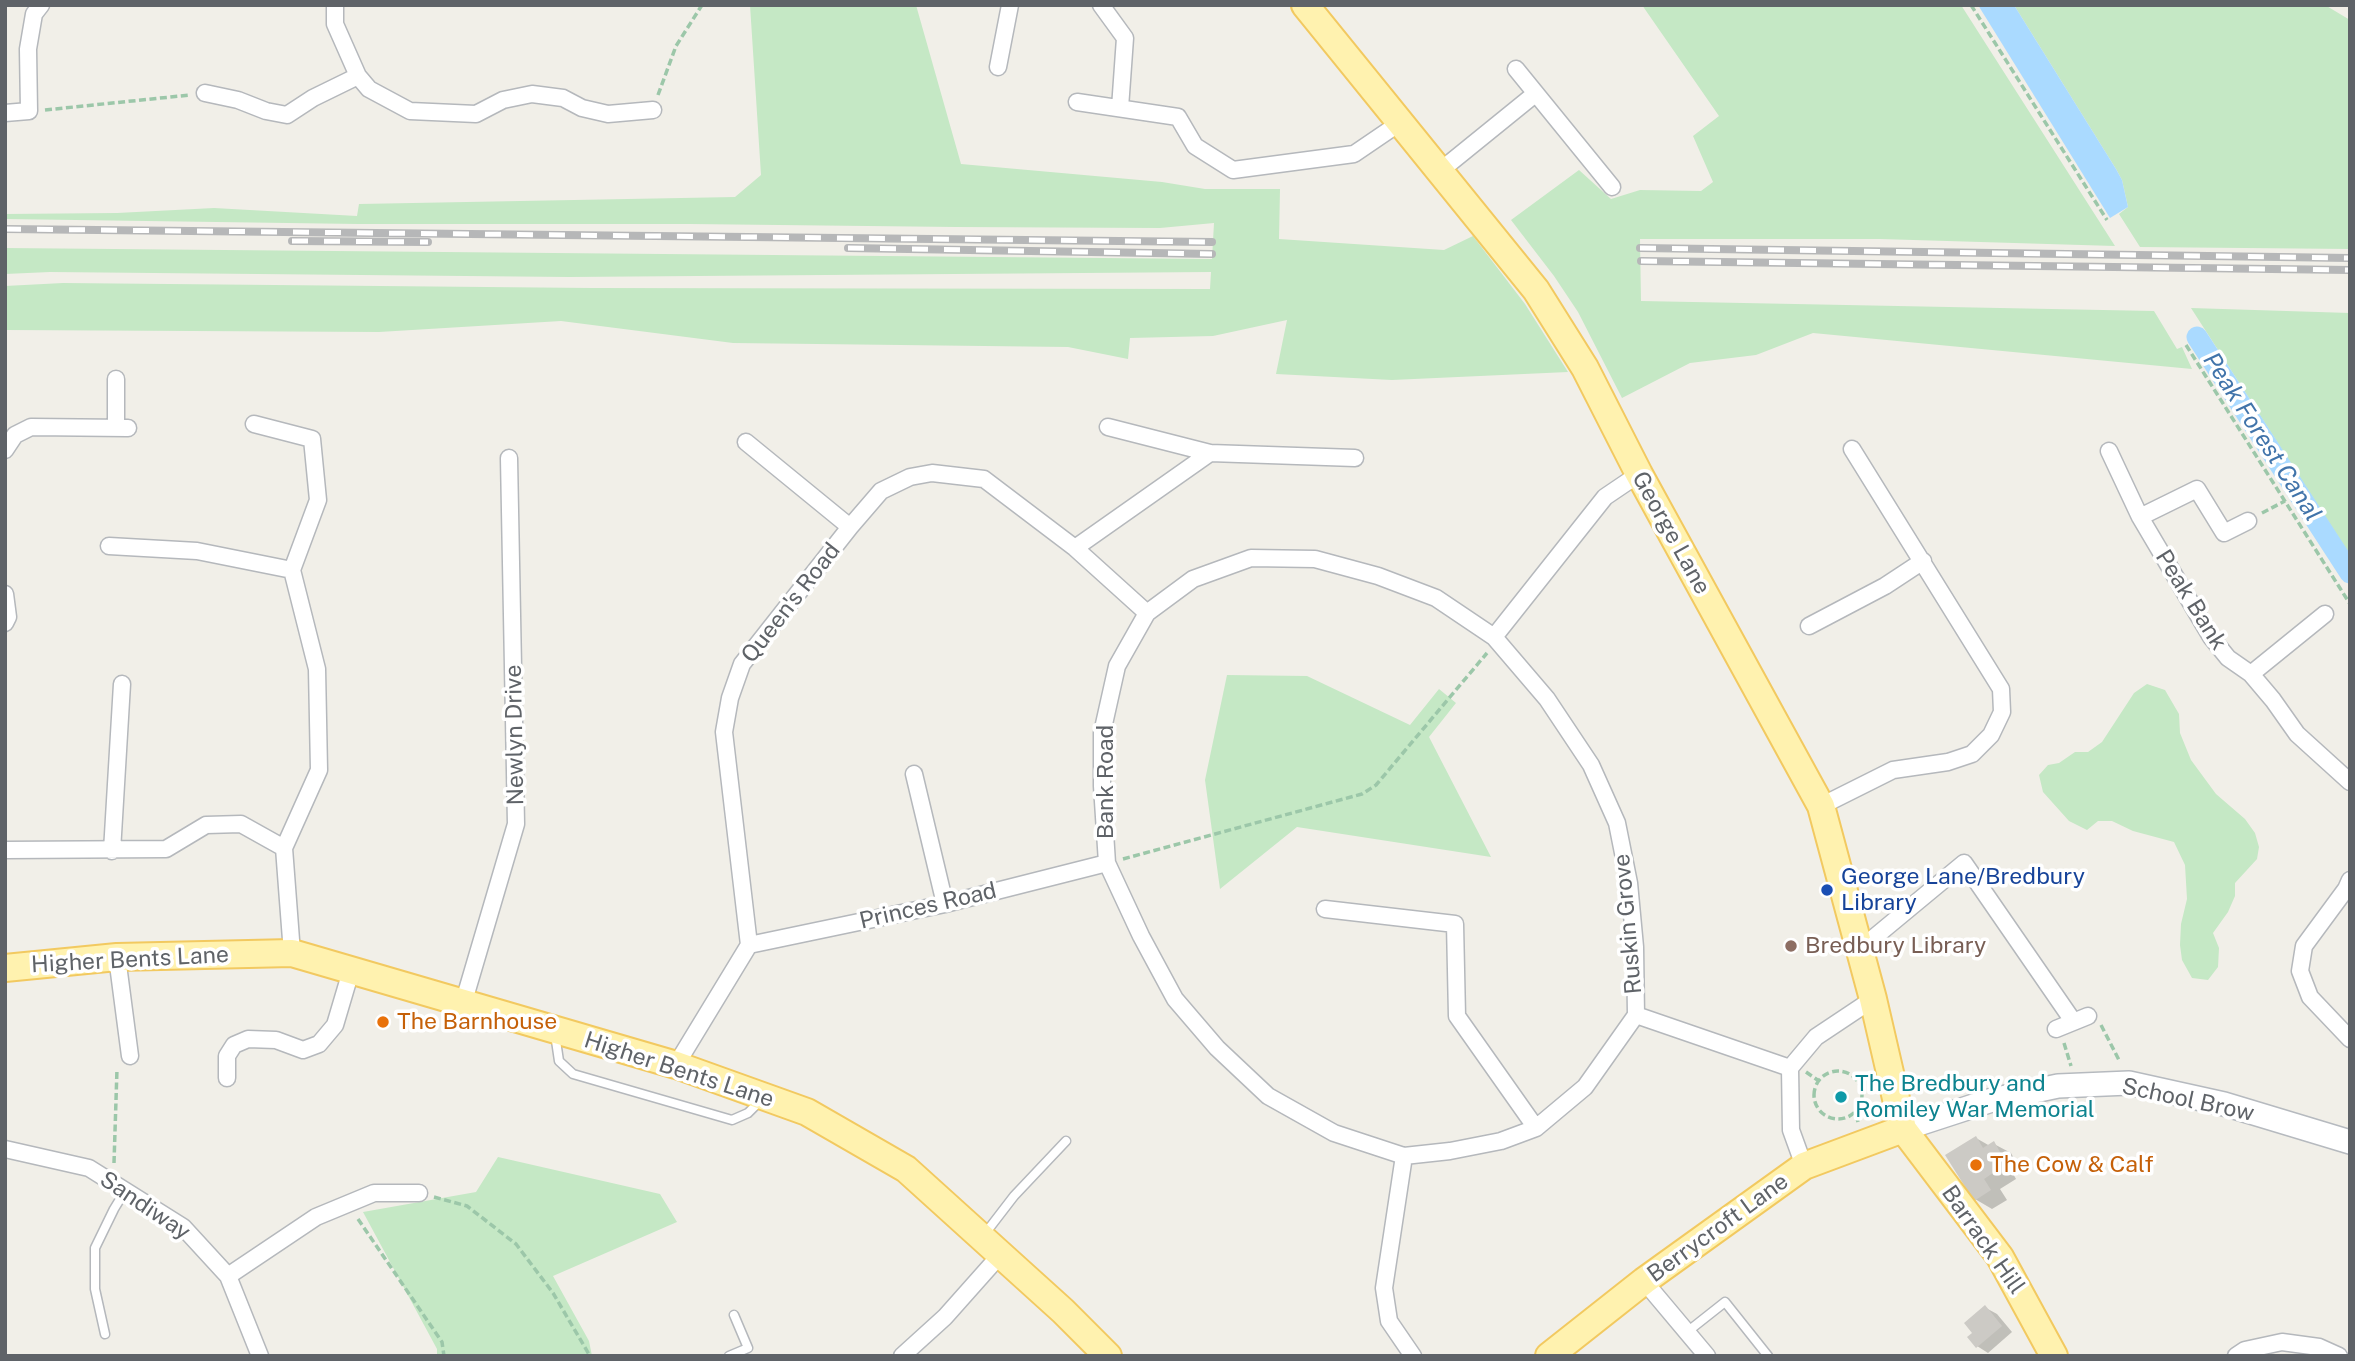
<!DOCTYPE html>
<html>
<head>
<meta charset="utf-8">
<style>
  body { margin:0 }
  #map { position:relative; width:2355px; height:1361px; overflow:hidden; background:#f1efe8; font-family:"Public Sans",sans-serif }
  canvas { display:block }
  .frame { position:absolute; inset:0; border:7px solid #5f6368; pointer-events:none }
</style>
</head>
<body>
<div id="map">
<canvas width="2355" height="1361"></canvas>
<div class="frame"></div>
</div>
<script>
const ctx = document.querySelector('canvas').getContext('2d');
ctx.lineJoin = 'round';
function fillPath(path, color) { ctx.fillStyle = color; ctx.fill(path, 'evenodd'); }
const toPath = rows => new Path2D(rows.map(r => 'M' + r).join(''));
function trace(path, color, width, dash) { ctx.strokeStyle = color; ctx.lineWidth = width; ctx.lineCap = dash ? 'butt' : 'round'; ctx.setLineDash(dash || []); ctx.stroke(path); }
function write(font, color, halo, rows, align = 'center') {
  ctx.font = font + ' "Public Sans",sans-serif'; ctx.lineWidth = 7; ctx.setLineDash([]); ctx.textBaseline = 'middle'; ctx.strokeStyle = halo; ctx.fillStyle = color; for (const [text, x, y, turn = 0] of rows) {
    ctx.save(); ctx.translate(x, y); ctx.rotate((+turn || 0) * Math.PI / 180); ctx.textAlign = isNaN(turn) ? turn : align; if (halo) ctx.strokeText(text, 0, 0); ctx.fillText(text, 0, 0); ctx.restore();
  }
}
fillPath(toPath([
  [750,5,916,5,961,164,1162,182,1205,189,1280,189,1279,239,1444,250,1473,236,1525,304,1568,372,1392,380,1276,374,1287,320,1213,336,1130,338,1128,359,1068,347,733,343,561,321,379,332,5,330,5,286,63,283,592,288,1210,289,1211,272,569,277,50,272,5,274,5,248,1212,259,1214,223,1160,228,956,227,690,224,358,224,5,219,5,214,117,213,214,208,357,216,359,204,735,197,761,175],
  [1642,5,1961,5,2115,246,1880,239,1640,239,1641,301,2154,311,2177,349,2182,347,2192,369,1813,333,1756,355,1690,363,1622,398,1578,312,1554,276,1511,220,1579,170,1611,199,1640,190,1701,191,1713,182,1693,136,1719,116],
  [2014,5,2325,5,2350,20,2350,249,2140,247,2119,214,2128,207,2122,180,2116,169],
  [2191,308,2350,313,2350,555],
  [1227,675,1307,676,1410,725,1439,689,1456,703,1429,737,1491,857,1297,827,1220,889,1205,780],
  [2147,684,2165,690,2179,714,2180,733,2191,760,2216,794,2245,819,2255,833,2259,847,2257,859,2235,883,2235,896,2228,912,2213,933,2219,948,2218,967,2208,980,2192,978,2182,960,2180,945,2181,924,2187,899,2185,865,2174,842,2133,831,2112,821,2098,821,2087,830,2069,821,2043,792,2039,775,2048,765,2059,763,2075,752,2088,752,2102,742,2134,693],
  [498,1157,660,1194,677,1222,553,1276,589,1341,592,1356,437,1356,437,1349,363,1212,476,1192]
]), '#c5e8c5');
fillPath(toPath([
  [1978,5,2014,5,2116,169,2122,180,2128,207,2110,218]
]), '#aadaff');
fillPath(toPath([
  [1976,1138,1990,1146,1994,1144,2011,1153,2017,1164,2010,1168,2016,1179,2000,1189,2007,1200,1992,1209,1975,1199],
  [1986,1308,1997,1314,2012,1332,1988,1353,1977,1346,1975,1333]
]), '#0003');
trace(toPath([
  [2197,337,2350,573]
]), '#aadaff', 21);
fillPath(toPath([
  [1976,1136,1983,1148,1994,1141,2001,1154,1994,1158,2000,1168,1984,1179,1991,1190,1974,1201,1945,1155],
  [1985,1305,2002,1326,1976,1348,1967,1337,1972,1333,1964,1323]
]), '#cccac5');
const lane = toPath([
  [555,1034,559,1061,573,1074,732,1120,748,1113,760,1101],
  [984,1235,1014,1196,1066,1141],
  [1687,1332,1725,1302,1768,1356],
  [105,1334,95,1289,95,1248,114,1209,125,1191],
  [729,1356,748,1348,734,1315]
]);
const street = toPath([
  [335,5,335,24,358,76,369,89,410,111,476,114,503,100,532,94,563,98,582,108,608,114,653,110],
  [1101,5,1125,38,1120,108],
  [998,67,1010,5],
  [1516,69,1612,187],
  [205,93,238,100,266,111,287,115,313,98,358,76],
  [1077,102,1178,117,1195,146,1233,170,1354,154,1401,122],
  [5,113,29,111,28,49,34,14,41,5],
  [1440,171,1535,94],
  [254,424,312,439,318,500,292,570,317,669,319,770,284,848,292,953],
  [1108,427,1210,453,1355,458],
  [116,428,116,379],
  [746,442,850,527],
  [5,450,15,435,31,427,128,428],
  [2109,451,2140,517,2211,637,2228,658,2251,674,2273,700,2297,734,2350,782],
  [2140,517,2197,489,2224,533,2248,521],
  [109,546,197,551,292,570],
  [1075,548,1210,453],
  [5,594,8,617,5,623],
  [1809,626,1885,586,1923,561],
  [1494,637,1436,598,1378,576,1315,559,1251,558,1193,579,1147,613,1117,666,1102,733,1102,786,1107,863,1141,936,1175,999,1217,1048,1268,1096,1334,1133,1404,1156,1450,1151,1501,1141,1536,1128,1585,1087,1636,1015,1635,947,1629,883,1617,823,1591,765,1547,699,1494,637,1605,497,1639,474],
  [2251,674,2325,614],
  [914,774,945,904],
  [1821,806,1893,770,1948,762,1972,754,1991,735,2002,712,2001,689,1852,449],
  [5,850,166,849,206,825,241,824,284,848],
  [112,851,122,684],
  [2350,880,2346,889,2304,946,2300,971,2310,997,2350,1039],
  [1325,909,1455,924,1457,1016,1536,1128],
  [749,945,945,904,1107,863],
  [1859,950,1964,863,2073,1021],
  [117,957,130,1056],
  [463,1004,516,824,509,458],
  [1636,1015,1790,1068],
  [2056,1029,2088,1016],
  [676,1065,749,945,724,732,730,698,742,664,850,527,881,491,910,477,932,473,984,479,1075,548,1147,613],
  [227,1078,227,1056,234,1045,248,1039,276,1040,303,1050,319,1044,335,1025,351,971],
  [5,1149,89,1168,183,1227,228,1276,260,1356],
  [1404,1156,1384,1288,1389,1321,1413,1356],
  [1804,1166,1791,1130,1790,1068,1816,1037,1873,999],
  [228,1276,316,1217,374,1193,419,1193],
  [1644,1281,1707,1356],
  [902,1356,945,1317,1001,1254],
  [2236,1356,2245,1350,2282,1342,2319,1347,2339,1356]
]);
const secondary = toPath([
  [1903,1129,1992,1100,2058,1086,2129,1083,2224,1104,2350,1142]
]);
const primary = toPath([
  [1305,5,1536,290,1585,368,1639,474,1821,806,1873,999,1903,1129,2000,1257,2054,1356],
  [5,968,117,957,292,953,676,1065,807,1112,906,1169,1063,1311,1108,1356],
  [1549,1356,1644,1281,1804,1166,1903,1129]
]);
trace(lane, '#b5b8bc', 11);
trace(street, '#b5b8bc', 19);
trace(secondary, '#b6babf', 26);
trace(primary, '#f2c960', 30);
trace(toPath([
  [1971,5,2107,220],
  [658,95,676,46,702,5],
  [45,110,190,95],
  [2186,345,2350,604],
  [2262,513,2285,501],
  [1123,859,1362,794,1376,785,1487,653],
  [2101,1025,2120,1062],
  [2064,1043,2071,1066],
  '1814 1095a24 24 0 1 1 48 0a24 24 0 1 1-48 0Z',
  [1806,1072,1819,1081],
  [1858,1122,1857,1118,1865,1111,1859,1106],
  [114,1163,117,1069],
  [434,1197,467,1206,516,1244,553,1293,590,1356],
  [358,1219,442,1342,444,1356]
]), '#9cc7a9', 3.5, [7, 3.5]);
trace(lane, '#fff', 8);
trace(street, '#fff', 16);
trace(secondary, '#fff', 23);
trace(primary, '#fff2af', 26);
const rail = toPath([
  [5,229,1212,242],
  [292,241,428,242],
  [848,248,1212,254],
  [1640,248,2350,258],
  [1641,261,2350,270]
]);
trace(rail, '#b6b7b8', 8);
trace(rail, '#fff', 5, [16]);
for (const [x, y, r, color] of [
  [1827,890,7,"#1a4fb4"],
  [1791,946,7,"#8d6e63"],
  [383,1022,7,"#e8710a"],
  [1841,1097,7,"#0f9aa8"],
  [1976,1165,7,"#e8710a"]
]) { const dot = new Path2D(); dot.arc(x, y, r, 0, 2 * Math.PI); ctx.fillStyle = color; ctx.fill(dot); trace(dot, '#fff', 2.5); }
write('23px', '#5f6368', '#fff', [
  ["George Lane",1671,533,61],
  ["Peak Bank",2191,600,58],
  ["Queen's Road",791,603,-52],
  ["Newlyn Drive",515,735,-91],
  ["Bank Road",1106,782,-90],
  ["Princes Road",928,906,-13],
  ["Ruskin Grove",1628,924,-95],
  ["Higher Bents Lane",130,960,-3],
  ["Higher Bents Lane",679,1070,18],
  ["School Brow",2188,1100,12],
  ["Sandiway",145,1206,34],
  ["Berrycroft Lane",1718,1228,-36],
  ["Barrack Hill",1983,1240,55]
]);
write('23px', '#164399', '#fff', [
  ["George Lane/Bredbury",1841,877],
  ["Library",1841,903]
], 'left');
write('23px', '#785e54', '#fff', [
  ["Bredbury Library",1805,946]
], 'left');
write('23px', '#c56008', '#fff', [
  ["The Barnhouse",397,1022],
  ["The Cow & Calf",1990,1165]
], 'left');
write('23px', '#0d838f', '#fff', [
  ["The Bredbury and",1855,1084],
  ["Romiley War Memorial",1855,1110]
], 'left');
write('italic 24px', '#4174aa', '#fff', [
  ["Peak Forest Canal",2262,437,57]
]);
</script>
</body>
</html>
